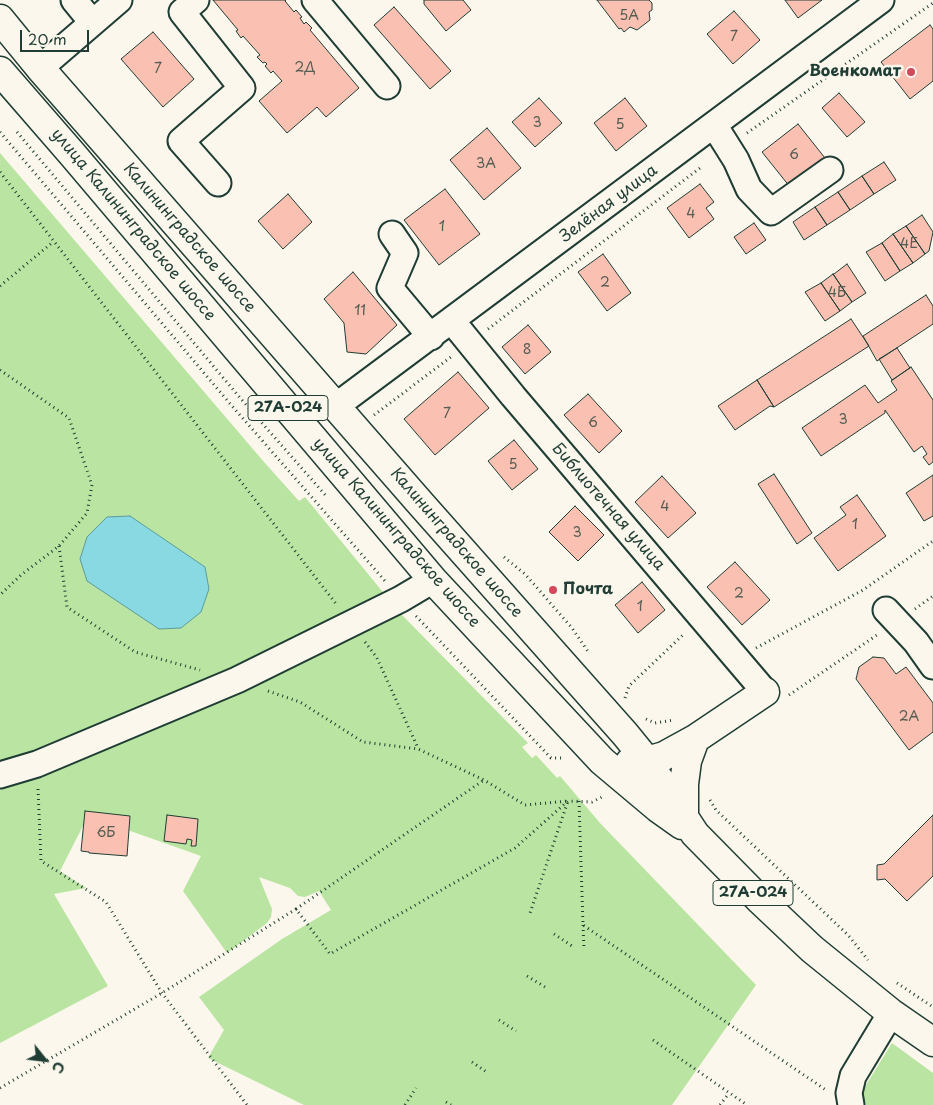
<!DOCTYPE html>
<html>
<head>
<meta charset="utf-8">
<style>
  body { margin:0 }
  #map { position:relative; width:933px; height:1105px; overflow:hidden; background:#fbf7ec; font-family:"Playpen Sans",sans-serif }
  canvas { display:block }
  .north { position:absolute; left:20px; top:1035px; width:50px; height:50px; -webkit-text-stroke:4px #fbf7ec; paint-order:stroke; rotate:119deg; font-size:14px; font-weight:700; line-height:20px; text-align:center; color:#1f3d34 }
  .north::after { content:''; display:block; margin:auto; width:18px; height:22px; background:#1f3d34; clip-path:polygon(50% 0,100% 100%,50% 72%,0 100%) }
  .scale { position:absolute; left:20px; top:30px; width:69px; height:22px; box-sizing:border-box; border:2px solid #1f3d34; border-top:0; padding-left:6px; font-size:15px; line-height:18px; white-space:nowrap; color:#1f3d34; -webkit-text-stroke:4px #fbf7ec; paint-order:stroke }
</style>
</head>
<body>
<div id="map">
<canvas width="933" height="1105"></canvas>
<div class="north">С</div>
<div class="scale">20 m</div>
</div>
<script>
const ctx = document.querySelector('canvas').getContext('2d');
ctx.lineJoin = 'round';
function fillPath(path, color) { ctx.fillStyle = color; ctx.fill(path, 'evenodd'); }
const toPath = rows => new Path2D(rows.map(r => 'M' + r).join(''));
function trace(path, color, width, dash) { ctx.strokeStyle = color; ctx.lineWidth = width; ctx.lineCap = dash ? 'butt' : 'round'; ctx.setLineDash(dash || []); ctx.stroke(path); }
function write(font, color, halo, rows, align = 'center') {
  ctx.font = font + ' "Playpen Sans",sans-serif'; ctx.lineWidth = 5; ctx.setLineDash([]); ctx.textBaseline = 'middle'; ctx.strokeStyle = halo; ctx.fillStyle = color; for (const [text, x, y, turn = 0] of rows) {
    ctx.save(); ctx.translate(x, y); ctx.rotate((+turn || 0) * Math.PI / 180); ctx.textAlign = isNaN(turn) ? turn : align; if (halo) ctx.strokeText(text, 0, 0); ctx.fillText(text, 0, 0); ctx.restore();
  }
}
fillPath(toPath([
  [0,153,264,462,299,501,305,497,400,613,528,743,522,747,532,758,536,755,557,778,560,776,600,823,756,985,672,1105,304,1105,208,1058,224,1030,199,997,282,939,331,910,319,891,305,897,298,896,290,888,259,877,272,909,271,917,267,923,227,953,183,891,201,856,88,816,60,871,86,888,54,894,108,986,0,1043],
  [892,1043,933,1073,933,1105,866,1105,861,1093]
]), '#bae4a1');
const water = toPath([
  [130,516,205,567,209,589,201,612,181,628,159,629,87,581,80,559,87,537,107,517,130,516]
]);
fillPath(water, '#88d9e1');
trace(water, '#5e9b9c', 1);
const building = toPath([
  [213,0,286,0,285,1,294,12,296,10,302,17,300,18,304,24,306,22,312,28,310,30,359,88,326,117,317,107,287,133,259,101,282,81,273,71,271,73,265,66,267,64,265,62,263,63,257,57,260,55,243,36,241,38,236,31,238,30,213,0],
  [424,0,463,0,471,10,446,31,424,4,424,0],
  [597,0,649,0,652,3,652,10,649,12,650,20,637,30,630,27,624,32,621,28,619,29,597,0],
  [785,0,822,0,798,18,785,0],
  [394,7,451,71,430,89,374,25,394,7],
  [734,11,760,40,733,64,707,34,734,11],
  [930,25,933,29,933,81,910,99,881,62,930,25],
  [153,32,194,79,163,107,121,59,153,32],
  [839,93,865,122,847,137,822,108,839,93],
  [539,98,562,123,535,147,512,122,539,98],
  [625,98,647,126,616,151,594,123,625,98],
  [798,124,825,158,790,187,762,152,798,124],
  [487,128,521,168,484,200,450,160,487,128],
  [884,162,896,180,874,194,862,176,884,162],
  [862,176,874,194,850,210,838,192,862,176],
  [700,184,714,202,706,208,714,219,689,238,667,208,700,184],
  [445,189,480,234,439,265,404,220,445,189],
  [838,192,850,210,827,225,815,207,838,192],
  [288,194,312,222,283,249,258,221,288,194],
  [815,207,827,225,804,240,793,222,815,207],
  [922,215,933,232,929,251,925,254,906,226,922,215],
  [754,223,766,240,746,254,734,237,754,223],
  [906,226,925,254,913,263,893,234,906,226],
  [893,234,913,263,900,271,882,243,893,234],
  [882,243,900,271,885,281,866,252,882,243],
  [603,254,631,293,607,311,578,272,603,254],
  [847,264,866,293,852,302,833,274,834,274,847,264],
  [353,272,397,325,366,354,347,352,344,323,324,299,353,272],
  [833,274,852,302,840,311,821,283,833,274],
  [821,283,840,311,825,321,805,292,821,283],
  [926,295,933,306,933,324,877,361,863,336,926,295],
  [851,319,869,346,774,407,757,380,851,319],
  [528,325,551,352,525,374,502,347,528,325],
  [897,348,910,368,892,380,879,359,897,348],
  [911,367,933,400,933,462,929,465,923,457,927,454,922,446,914,452,885,410,885,413,821,456,802,428,865,385,878,403,897,390,891,381,911,367],
  [458,372,489,408,435,455,404,419,458,372],
  [757,380,774,407,770,406,735,430,718,406,757,380],
  [588,394,622,431,599,453,564,415,588,394],
  [514,440,538,469,512,490,488,461,514,440],
  [774,474,812,533,797,544,758,484,774,474],
  [933,475,933,516,924,521,906,493,933,475],
  [662,476,696,513,668,538,635,502,662,476],
  [857,495,886,536,838,571,814,538,846,515,840,507,857,495],
  [575,506,604,535,578,561,549,532,575,506],
  [735,562,770,600,742,625,707,587,735,562],
  [642,582,665,610,638,633,615,605,642,582],
  [873,657,884,658,896,674,906,667,933,703,933,732,909,750,856,679,859,667,873,657],
  [85,811,130,816,127,856,89,853,89,852,81,851,85,811],
  [167,815,198,819,196,846,191,846,192,840,187,839,186,844,164,841,167,815],
  [933,815,933,876,907,901,885,879,877,880,877,865,884,864,933,815]
]);
fillPath(building, '#fac0b2');
trace(building, '#1f3d34', 1);
const minor = toPath([
  [74,0,92,22],
  [196,0,182,12,242,88,181,141,218,183],
  [315,0,387,86],
  [40,68,119,0],
  [714,125,736,160,749,189,771,212,830,170],
  [392,234,405,253,390,288,431,337],
  [452,321,513,396,765,692],
  [336,406,881,0],
  [886,610,916,642,933,666],
  [0,775,37,764,237,680,401,599,433,580],
  [851,1105,849,1093,853,1076,891,1013]
]);
const major = toPath([
  [0,19,40,68,421,504,625,734,647,761,695,834,758,898,812,949,891,1013,933,1042],
  [0,71,73,155,433,580,602,761,658,808,682,825],
  [630,762,647,761,664,756,695,739,765,692],
  [684,816,684,784,687,761,695,739]
]);
trace(minor, '#1f3d34', 29);
trace(major, '#1f3d34', 31);
trace(toPath([
  [0,132,232,406,385,581],
  [17,132,241,399,327,497],
  [747,133,933,3],
  [0,172,337,605],
  [0,286,53,242],
  [488,329,700,168],
  [0,370,69,418,92,485,87,513,59,546,21,575,0,595],
  [374,415,451,357],
  [59,546,67,607,135,652,200,670],
  [504,557,525,574,572,628,589,653],
  [915,609,933,596],
  [416,616,551,758,564,758],
  [365,642,377,658,418,748],
  [756,648,863,590,933,541],
  [268,691,300,702,363,742,418,749,484,780,525,805,568,801,530,913],
  [789,695,877,635],
  [625,698,629,686,685,633],
  [646,719,655,723,674,720],
  [38,789,41,861,106,902,162,993,247,1105],
  [710,800,716,810,848,935,868,960],
  [579,801,583,925,826,1090],
  [296,909,484,780],
  [583,925,584,950],
  [554,934,572,946],
  [527,976,545,987],
  [897,983,933,1007],
  [499,1020,516,1031],
  [653,1040,747,1105],
  [472,1062,488,1073],
  [0,1088,162,993,296,909,330,954,515,848,568,801,592,802,604,796],
  [446,1102,451,1105],
  [405,1105,416,1088],
  [720,1105,729,1093]
]), '#1f3d34', 3, [1, 4]);
trace(minor, '#fbf7ec', 25);
trace(major, '#fbf7ec', 28);
for (const [x, y, r, color] of [
  [911,72,5,"#d1495b"],
  [553,590,5,"#d1495b"]
]) { const dot = new Path2D(); dot.arc(x, y, r, 0, 2 * Math.PI); ctx.fillStyle = color; ctx.fill(dot); trace(dot, '#fbf7ec', 2); }
write('14px', '#565e54', null, [
  ["5А",629,16],
  ["7",734,37],
  ["2Д",305,68],
  ["7",158,69],
  ["3",537,123],
  ["5",620,125],
  ["6",794,155],
  ["3А",486,164],
  ["4",691,214],
  ["1",442,227],
  ["4Е",909,244],
  ["2",605,283],
  ["4Б",837,293],
  ["11",360,311],
  ["8",527,350],
  ["7",447,414],
  ["3",843,420],
  ["6",593,423],
  ["5",513,465],
  ["4",665,507],
  ["1",855,525],
  ["3",577,533],
  ["2",739,594],
  ["1",640,607],
  ["2А",909,717],
  ["6Б",106,833]
]);
for (const [x, y, w] of [
  [288,408,80],
  [753,893,80]
]) { const box = new Path2D(); box.roundRect(x - w / 2, y - 12.5, w, 25, 4); ctx.fillStyle = '#fbf7ec'; ctx.fill(box); trace(box, '#1f3d34', 1); }
write('bold 15px', '#1f3d34', null, [
  ["27А-024",288,408],
  ["27А-024",753,893]
]);
write('bold 16px', '#1f3d34', '#fbf7ec', [
  ["Военкомат",901,72],
  ["Почта",563,590,"left"]
], 'right');
write('16px', '#1f3d34', '#fbf7ec', [
  ["Зелёная улица",609,204,-37],
  ["улица Калининградское шоссе",133,225,50],
  ["Калининградское шоссе",189,238,49],
  ["Библиотечная улица",608,507,49],
  ["улица Калининградское шоссе",396,533,49],
  ["Калининградское шоссе",456,543,49]
]);
</script>
</body>
</html>
